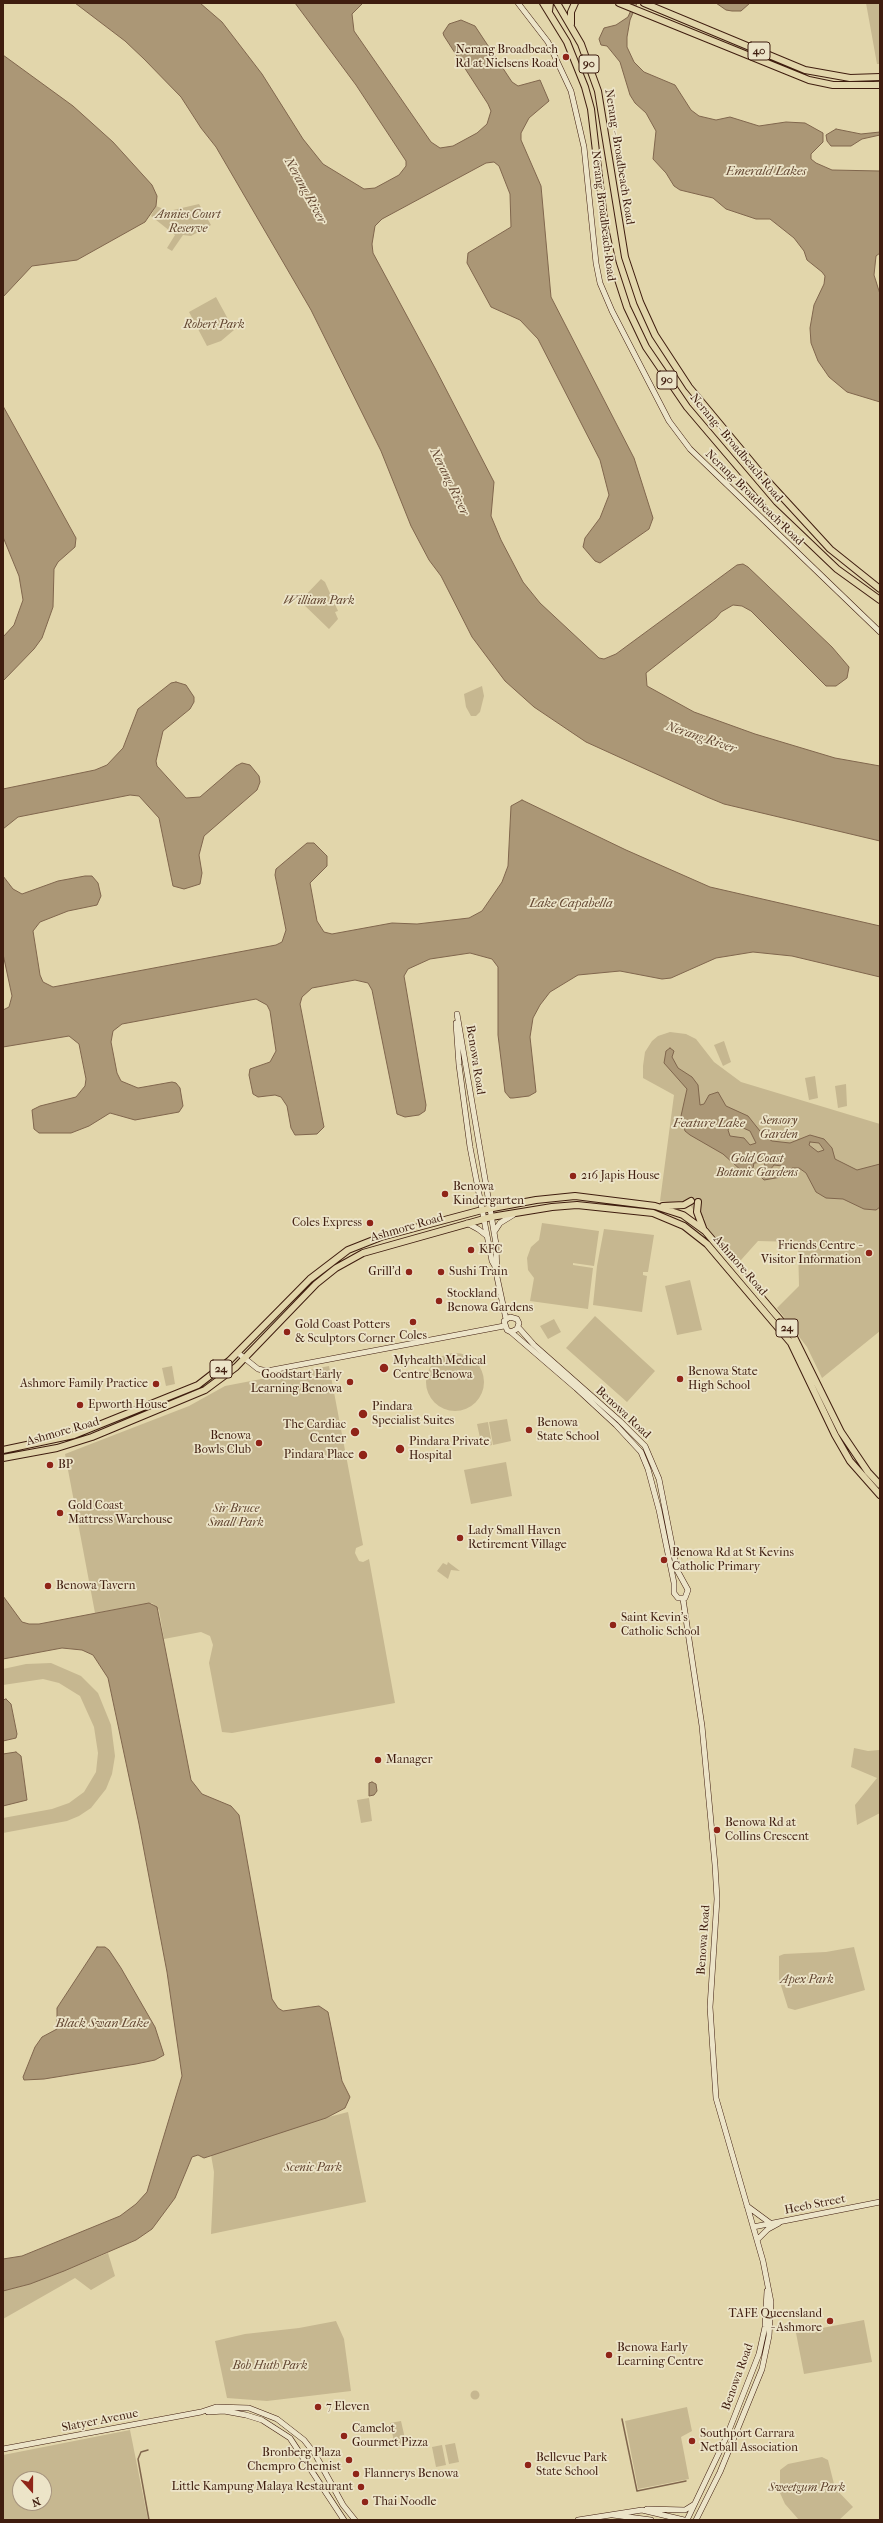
<!DOCTYPE html>
<html>
<head>
<meta charset="utf-8">
<style>
  body { margin:0 }
  #map { position:relative; width:883px; height:2523px; overflow:hidden; background:#e2d6ab; font-family:"IM FELL French Canon",serif }
  canvas { display:block }
  .frame { position:absolute; inset:0; border:4px solid #3f1d0f; pointer-events:none }
  .north { position:absolute; left:12px; top:2471px; width:40px; height:40px; box-sizing:border-box; background:#ece4c8; border:1px solid #a7947e; border-radius:50%; rotate:159deg; font-size:11px; font-weight:700; line-height:16px; text-align:center; color:#3f1d0f }
  .north::after { content:''; display:block; margin:auto; width:14px; height:18px; background:#8f2418; clip-path:polygon(50% 0,100% 100%,50% 72%,0 100%) }
</style>
</head>
<body>
<div id="map">
<canvas width="883" height="2523"></canvas>
<div class="frame"></div>
<div class="north">N</div>
</div>
<script>
const ctx = document.querySelector('canvas').getContext('2d');
ctx.lineJoin = 'round';
function fillPath(path, color) { ctx.fillStyle = color; ctx.fill(path, 'evenodd'); }
const toPath = rows => new Path2D(rows.map(r => 'M' + r).join(''));
function trace(path, color, width, dash) { ctx.strokeStyle = color; ctx.lineWidth = width; ctx.lineCap = dash ? 'butt' : 'round'; ctx.setLineDash(dash || []); ctx.stroke(path); }
function write(font, color, halo, rows, align = 'center') {
  ctx.font = font + ' "IM FELL French Canon",serif'; ctx.lineWidth = 3.5; ctx.setLineDash([]); ctx.textBaseline = 'middle'; ctx.strokeStyle = halo; ctx.fillStyle = color; for (const [text, x, y, turn = 0] of rows) {
    ctx.save(); ctx.translate(x, y); ctx.rotate((+turn || 0) * Math.PI / 180); ctx.textAlign = isNaN(turn) ? turn : align; if (halo) ctx.strokeText(text, 0, 0); ctx.fillText(text, 0, 0); ctx.restore();
  }
}
fillPath(toPath([
  [866,3,880,3,880,64,877,64],
  [199,204,211,225,191,236,183,235,172,251,167,248,175,235,151,216,156,206,169,211],
  [216,297,234,330,221,341,207,346,189,312],
  [321,579,325,582,338,611,335,612,338,619,329,629,300,601],
  [482,686,484,696,480,712,476,716,471,716,466,707,464,694],
  [670,1032,686,1034,696,1039,714,1062,741,1082,880,1124,880,1331,822,1378,807,1347,777,1308,799,1286,798,1242,758,1241,741,1260,733,1259,702,1221,705,1219,697,1215,690,1205,660,1201,674,1095,643,1078,643,1066,645,1052,652,1041,658,1036],
  [724,1041,731,1062,723,1066,714,1045],
  [815,1076,818,1098,809,1100,805,1078],
  [846,1084,847,1106,838,1108,835,1086],
  [542,1223,599,1231,594,1266,573,1263,573,1265,593,1268,588,1309,530,1301,534,1278,528,1270,527,1258,531,1247,539,1240],
  [604,1229,654,1235,648,1272,643,1272,643,1275,647,1276,642,1312,593,1305,597,1266],
  [690,1280,702,1330,677,1335,665,1286],
  [595,1316,655,1371,627,1402,566,1348],
  [554,1319,561,1332,548,1339,540,1326],
  '426 1382a29 29 0 1 1 58 0a29 29 0 1 1-58 0Z',
  [172,1366,175,1384,166,1386,162,1368],
  [329,1366,363,1545,356,1548,355,1553,359,1561,363,1562,369,1559,395,1703,232,1733,222,1732,209,1663,213,1645,210,1636,201,1632,164,1639,159,1610,152,1603,95,1613,65,1454,189,1406,225,1386],
  [507,1419,511,1441,493,1445,489,1422],
  [488,1422,492,1445,482,1447,477,1424],
  [506,1462,512,1496,471,1504,464,1470],
  [448,1562,460,1571,451,1570,448,1579,437,1571,443,1563,447,1565],
  [51,1663,81,1676,98,1693,111,1725,115,1756,112,1774,106,1789,91,1808,79,1816,67,1821,3,1833,3,1818,52,1809,69,1803,84,1792,96,1772,98,1753,94,1727,80,1696,59,1683,43,1679,3,1685,3,1669,26,1664],
  [880,1741,880,1813,857,1825,855,1805,877,1778,851,1767,854,1748,868,1751,879,1750],
  [369,1798,372,1821,361,1823,357,1800],
  [854,1947,865,1990,795,2010,788,2008,779,1979,779,1956,784,1954,826,1952],
  [348,2112,366,2202,211,2234,214,2172,211,2155,317,2120],
  [108,2253,115,2276,91,2290,75,2278,3,2319,3,2291,30,2284],
  [864,2320,872,2362,804,2374,796,2333],
  [336,2321,344,2339,351,2391,267,2401,227,2398,215,2341,245,2334,299,2328],
  '470.5 2395a4.5 4.5 0 1 1 9 0a4.5 4.5 0 1 1-9 0Z',
  [687,2407,692,2431,681,2437,689,2479,638,2489,625,2421],
  [401,2421,406,2443,395,2446,390,2423],
  [130,2430,148,2520,3,2520,3,2455],
  [20,2479,44,2479,44,2503,20,2503],
  [455,2443,459,2462,449,2464,445,2445],
  [442,2445,446,2465,436,2467,432,2447],
  [822,2457,828,2460,835,2488,853,2507,839,2520,799,2520,785,2504,780,2493,780,2470,788,2464]
]), '#c6b790');
const water = toPath([
  [75,3,200,3,222,22,262,74,303,139,323,164,364,189,375,188,399,175,406,166,406,161,356,85,295,3,363,3,352,14,354,31,431,142,440,148,453,146,477,133,487,124,491,111,488,104,444,36,443,33,449,24,461,20,475,26,512,82,518,86,540,80,549,101,529,118,521,133,521,140,541,186,551,297,634,458,653,518,649,529,600,563,595,561,583,547,585,538,600,518,609,495,600,460,538,339,520,320,491,307,467,263,468,253,511,227,510,194,499,166,494,162,486,163,382,219,375,226,372,244,373,253,435,368,494,482,491,516,501,540,523,582,540,603,599,658,604,659,616,654,737,565,743,564,748,567,832,647,849,667,847,678,836,686,826,686,751,611,742,606,733,605,721,612,716,618,646,673,647,686,694,712,755,734,835,758,880,766,880,841,724,804,707,797,586,742,534,707,505,681,472,637,441,576,429,560,411,526,381,451,311,310,216,147,201,128,181,97,144,59,125,41,75,3],
  [634,3,637,3,630,20,627,37,627,47,634,62,644,72,675,85,691,110,699,116,716,120,730,117,759,126,786,122,805,123,823,133,823,142,811,154,811,159,816,163,832,170,880,171,880,253,876,256,874,275,880,294,880,402,847,392,829,377,818,361,811,343,810,328,814,305,824,284,825,276,822,272,807,260,804,251,794,238,770,219,756,219,726,209,713,198,680,190,674,186,666,173,653,159,656,131,646,113,635,103,630,95,620,62,607,46,601,45,599,39,604,28,616,25,628,17,634,3],
  [716,3,750,3,741,11,732,11,726,10,716,3],
  [3,55,73,106,113,142,152,185,157,196,156,206,145,222,77,260,32,266,3,297,3,55],
  [836,129,861,134,880,132,880,135,862,139,851,146,831,146,827,141,826,135,836,129],
  [3,406,76,538,75,547,58,562,54,569,53,607,42,638,34,649,3,681,3,637,14,625,23,600,19,576,3,537,3,406],
  [176,682,186,685,194,697,194,702,190,709,163,731,156,761,157,766,186,798,200,797,236,766,242,763,250,765,259,776,260,782,257,790,204,836,199,855,202,873,200,884,184,889,173,886,159,818,139,796,130,795,18,817,3,829,3,789,95,770,107,765,123,748,138,709,171,683,176,682],
  [522,800,626,850,710,887,880,926,880,977,792,956,753,952,716,958,671,978,662,979,620,971,578,975,550,992,540,1005,533,1018,530,1037,536,1092,529,1096,513,1098,510,1098,505,1092,498,1035,498,967,492,959,470,953,430,959,408,969,404,976,426,1105,425,1111,419,1115,405,1117,397,1114,372,990,368,983,355,980,312,988,302,997,300,1004,323,1122,324,1127,317,1134,295,1135,291,1128,287,1106,281,1097,275,1095,258,1097,253,1094,249,1075,250,1069,270,1062,276,1051,270,1011,267,1005,256,999,122,1024,113,1031,111,1042,117,1073,121,1081,138,1088,172,1082,176,1083,180,1088,183,1106,179,1112,135,1120,110,1113,89,1126,71,1133,39,1133,34,1129,32,1110,40,1106,76,1097,85,1086,86,1079,79,1044,69,1036,3,1047,3,1010,9,1007,12,996,3,954,3,876,13,889,22,894,58,881,85,876,92,876,98,883,101,896,97,905,68,911,40,922,33,931,40,975,43,982,53,987,276,945,282,942,286,930,275,875,276,869,307,843,314,843,327,856,327,866,310,883,317,921,324,932,332,934,392,923,417,924,469,918,482,911,502,882,508,866,511,806,522,800],
  [670,1048,674,1051,672,1057,678,1068,692,1077,698,1085,700,1105,704,1104,709,1095,718,1092,726,1106,748,1116,764,1136,772,1141,790,1143,810,1135,824,1139,832,1148,835,1159,857,1170,880,1164,880,1207,876,1210,864,1209,843,1199,826,1198,816,1192,806,1173,799,1168,792,1168,787,1176,764,1180,759,1175,765,1166,764,1162,754,1163,753,1168,743,1172,723,1154,690,1135,685,1131,681,1116,687,1089,664,1063,666,1051,670,1048],
  [732,1123,750,1131,756,1143,750,1145,744,1138,730,1136,728,1130,732,1123],
  [810,1142,819,1143,824,1150,818,1152,809,1145,810,1142],
  [774,1165,782,1166,783,1171,774,1174,770,1170,774,1165],
  [3,1596,22,1622,29,1624,39,1624,149,1603,157,1607,191,1780,202,1794,231,1806,239,1815,272,1999,278,2008,283,2011,319,2006,328,2012,342,2081,350,2097,345,2108,326,2118,204,2158,198,2155,192,2157,175,2198,152,2229,136,2240,64,2271,30,2284,3,2291,3,2259,22,2256,120,2216,136,2204,147,2192,182,2076,167,1972,139,1824,108,1678,93,1655,82,1650,62,1648,3,1659,3,1596],
  [6,1699,11,1704,17,1734,16,1738,3,1741,3,1700,6,1699],
  [16,1752,21,1756,27,1800,3,1806,3,1754,16,1752],
  [372,1782,376,1784,377,1791,374,1795,369,1796,369,1783,372,1782],
  [97,1947,105,1947,109,1950,121,1968,155,2027,164,2055,155,2060,136,2064,44,2079,24,2080,23,2077,35,2047,42,2037,57,2029,57,2008,97,1947]
]);
fillPath(water, '#ab9776');
trace(water, '#80664d', 1);
trace(toPath([
  [622,2419,637,2491,686,2481],
  [148,2450,141,2452,138,2459,149,2520]
]), '#80664d', 1.5);
const secondary = toPath([
  [518,3,548,42,571,91,584,147,596,263,600,283,612,311,669,421,690,449,880,632],
  [457,1014,496,1244,497,1277,506,1319],
  [456,1023,459,1065,470,1147,492,1261,496,1268],
  [467,1223,478,1229,487,1236],
  [494,1232,500,1223,513,1215],
  [511,1332,517,1329,519,1323,517,1319,510,1317,504,1321,507,1330,511,1332,576,1388,616,1425,641,1452,648,1469,659,1510,674,1583,674,1593,678,1598,685,1598,688,1590,677,1570,659,1479,645,1446,620,1421,534,1345,518,1327],
  [238,1353,258,1369,267,1371,504,1326],
  [683,1599,702,1726,715,1865,717,1899,710,2007,716,2098,763,2261,771,2302,769,2336,762,2369,720,2472,696,2520],
  [747,2206,770,2223],
  [753,2227,880,2202],
  [757,2240,768,2229,779,2223],
  [208,2412,224,2411,246,2415,262,2420,290,2438,344,2520],
  [3,2449,201,2412,216,2407,249,2408,277,2419,304,2440,315,2454,343,2505,355,2520],
  [647,2509,685,2510,693,2505],
  [613,2515,651,2520],
  [578,2520,642,2510,684,2520],
  [687,2520,726,2438,759,2354,765,2327,767,2291]
]);
const primary = toPath([
  [543,3,567,42,585,87,591,109,605,228,613,264,627,307,646,347,687,407,772,507,837,569,880,600],
  [557,3,581,44,598,91,625,257,640,302,655,335,689,387,763,476,830,549,880,589],
  [619,3,809,80,833,85,880,85],
  [644,3,805,70,850,78,880,77],
  [549,11,550,3],
  [571,24,571,12,575,3],
  [698,1202,697,1212,703,1228],
  [663,1206,684,1205,691,1201],
  [3,1450,74,1435,198,1385,229,1361,310,1279,348,1250,381,1237,482,1210,536,1200,575,1196,655,1206,683,1215,705,1231,793,1335,841,1432,868,1472,880,1485],
  [3,1458,57,1448,92,1437,205,1390,236,1367,316,1284,336,1268,363,1253,491,1217,552,1207,577,1205,653,1213,684,1226,707,1244,791,1343,835,1435,850,1461,880,1495]
]);
trace(secondary, '#3f1d0f', 6);
trace(primary, '#3f1d0f', 8);
trace(secondary, '#ece4c8', 5);
trace(primary, '#e2d6ab', 6);
for (const [x, y, r, color] of [
  [566,57,4,"#8f2418"],
  [573,1176,4,"#8f2418"],
  [445,1194,4,"#8f2418"],
  [370,1223,4,"#8f2418"],
  [471,1250,4,"#8f2418"],
  [869,1253,4,"#8f2418"],
  [409,1272,4,"#8f2418"],
  [441,1272,4,"#8f2418"],
  [439,1301,4,"#8f2418"],
  [413,1322,4,"#8f2418"],
  [287,1332,4,"#8f2418"],
  [384,1368,5,"#8f2418"],
  [680,1379,4,"#8f2418"],
  [350,1382,4,"#8f2418"],
  [156,1384,4,"#8f2418"],
  [80,1405,4,"#8f2418"],
  [363,1414,5,"#8f2418"],
  [529,1430,4,"#8f2418"],
  [355,1432,5,"#8f2418"],
  [259,1443,4,"#8f2418"],
  [400,1449,5,"#8f2418"],
  [363,1455,5,"#8f2418"],
  [50,1465,4,"#8f2418"],
  [60,1513,4,"#8f2418"],
  [460,1538,4,"#8f2418"],
  [664,1560,4,"#8f2418"],
  [48,1586,4,"#8f2418"],
  [613,1625,4,"#8f2418"],
  [378,1760,4,"#8f2418"],
  [717,1830,4,"#8f2418"],
  [830,2321,4,"#8f2418"],
  [609,2355,4,"#8f2418"],
  [318,2407,4,"#8f2418"],
  [344,2436,4,"#8f2418"],
  [692,2441,4,"#8f2418"],
  [349,2460,4,"#8f2418"],
  [528,2465,4,"#8f2418"],
  [356,2474,4,"#8f2418"],
  [361,2487,4,"#8f2418"],
  [365,2502,4,"#8f2418"]
]) { const dot = new Path2D(); dot.arc(x, y, r, 0, 2 * Math.PI); ctx.fillStyle = color; ctx.fill(dot); trace(dot, '#ece4c8', 1.5); }
for (const [x, y, w] of [
  [759,51,22],
  [589,64,20],
  [667,380,20],
  [787,1328,22],
  [221,1369,22]
]) { const box = new Path2D(); box.roundRect(x - w / 2, y - 9, w, 18, 3); ctx.fillStyle = '#ece4c8'; ctx.fill(box); trace(box, '#3f1d0f', 1); }
write('bold 11px', '#3f1d0f', null, [
  ["40",759,51],
  ["90",589,64],
  ["90",667,380],
  ["24",787,1328],
  ["24",221,1369]
]);
write('12px', '#3f1d0f', '#ece4c8', [
  ["Nerang Broadbeach",558,50,"right"],
  ["Rd at Nielsens Road",558,64,"right"],
  ["216 Japis House",581,1176],
  ["Benowa",453,1187],
  ["Kindergarten",453,1201],
  ["Coles Express",362,1223,"right"],
  ["Friends Centre -",861,1246,"right"],
  ["Visitor Information",861,1260,"right"],
  ["KFC",479,1250],
  ["Grill'd",401,1272,"right"],
  ["Sushi Train",449,1272],
  ["Stockland",447,1294],
  ["Benowa Gardens",447,1308],
  ["Gold Coast Potters",295,1325],
  ["& Sculptors Corner",295,1339],
  ["Coles",413,1336,"center"],
  ["Myhealth Medical",393,1361],
  ["Centre Benowa",393,1375],
  ["Benowa State",688,1372],
  ["High School",688,1386],
  ["Goodstart Early",342,1375,"right"],
  ["Learning Benowa",342,1389,"right"],
  ["Ashmore Family Practice",148,1384,"right"],
  ["Epworth House",88,1405],
  ["Pindara",372,1407],
  ["Specialist Suites",372,1421],
  ["Benowa",537,1423],
  ["State School",537,1437],
  ["The Cardiac",346,1425,"right"],
  ["Center",346,1439,"right"],
  ["Benowa",251,1436,"right"],
  ["Bowls Club",251,1450,"right"],
  ["Pindara Private",409,1442],
  ["Hospital",409,1456],
  ["Pindara Place",354,1455,"right"],
  ["BP",58,1465],
  ["Gold Coast",68,1506],
  ["Mattress Warehouse",68,1520],
  ["Lady Small Haven",468,1531],
  ["Retirement Village",468,1545],
  ["Benowa Rd at St Kevins",672,1553],
  ["Catholic Primary",672,1567],
  ["Benowa Tavern",56,1586],
  ["Saint Kevin's",621,1618],
  ["Catholic School",621,1632],
  ["Manager",386,1760],
  ["Benowa Rd at",725,1823],
  ["Collins Crescent",725,1837],
  ["TAFE Queensland",822,2314,"right"],
  ["- Ashmore",822,2328,"right"],
  ["Benowa Early",617,2348],
  ["Learning Centre",617,2362],
  ["7 Eleven",326,2407],
  ["Camelot",352,2429],
  ["Gourmet Pizza",352,2443],
  ["Southport Carrara",700,2434],
  ["Netball Association",700,2448],
  ["Bronberg Plaza",341,2453,"right"],
  ["Chempro Chemist",341,2467,"right"],
  ["Bellevue Park",536,2458],
  ["State School",536,2472],
  ["Flannerys Benowa",364,2474],
  ["Little Kampung Malaya Restaurant",353,2487,"right"],
  ["Thai Noodle",373,2502]
], 'left');
write('12px', '#3f1d0f', '#ece4c8', [
  ["Nerang - Broadbeach Road",619,157,81],
  ["Nerang Broadbeach Road",603,216,83],
  ["Nerang - Broadbeach Road",736,448,50],
  ["Nerang Broadbeach Road",754,498,44],
  ["Benowa Road",475,1060,81],
  ["Ashmore Road",407,1228,-16],
  ["Ashmore Road",740,1266,49],
  ["Benowa Road",623,1413,43],
  ["Ashmore Road",63,1432,-16],
  ["Benowa Road",704,1940,-86],
  ["Heeb Street",815,2205,-11],
  ["Benowa Road",738,2377,-70],
  ["Slatyer Avenue",100,2421,-11]
]);
write('italic 12px', '#61442f', '#ece4c8', [
  ["Annies Court",188,215],
  ["Reserve",188,229],
  ["Robert Park",214,325],
  ["William Park",319,601],
  ["Sensory",779,1121],
  ["Garden",779,1135],
  ["Gold Coast",757,1159],
  ["Botanic Gardens",757,1173],
  ["Sir Bruce",236,1509],
  ["Small Park",236,1523],
  ["Apex Park",807,1980],
  ["Scenic Park",313,2168],
  ["Bob Huth Park",270,2366],
  ["Sweetgum Park",807,2488]
]);
write('italic 13px', '#654833', '#ece4c8', [
  ["Emerald Lakes",766,172],
  ["Nerang River",305,191,61],
  ["Nerang River",449,482,64],
  ["Nerang River",701,738,19],
  ["Lake Capabella",571,904],
  ["Feature Lake",709,1124],
  ["Black Swan Lake",102,2024]
]);
</script>
</body>
</html>
